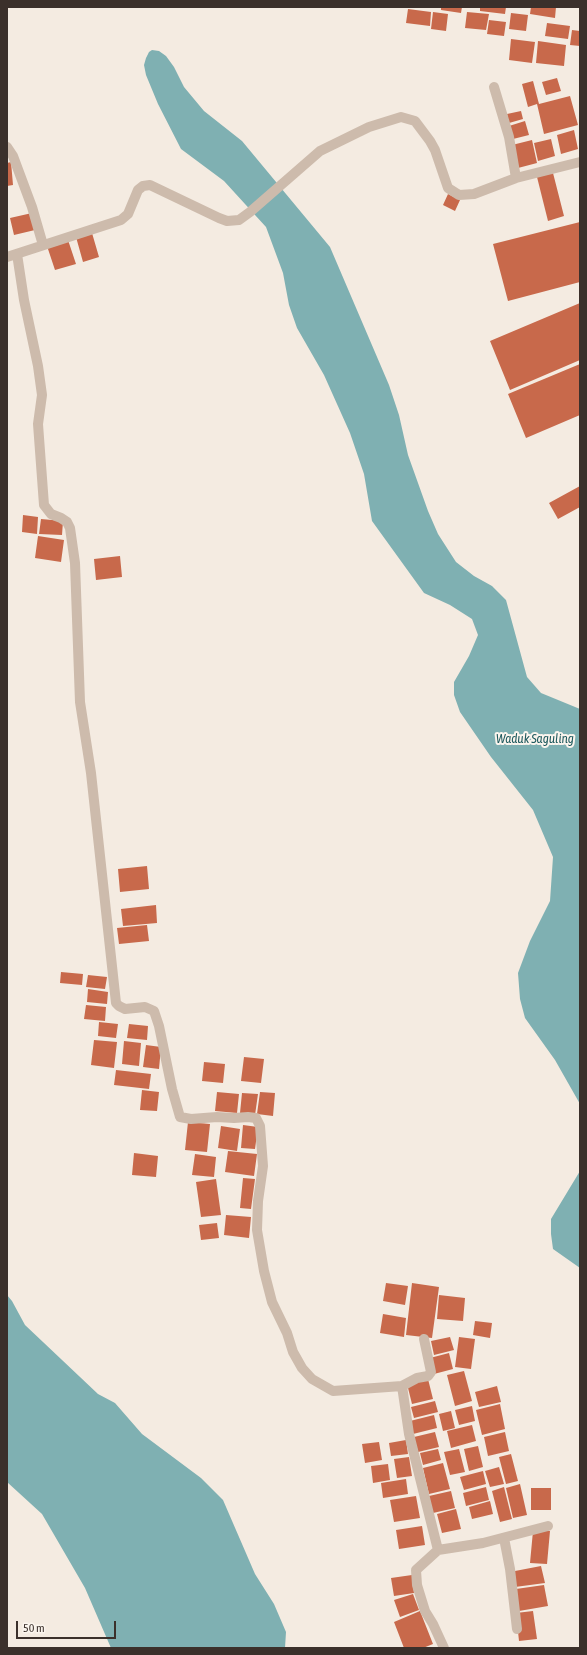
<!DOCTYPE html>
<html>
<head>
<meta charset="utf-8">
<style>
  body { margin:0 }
  #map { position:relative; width:587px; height:1655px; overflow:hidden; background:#f4ebe1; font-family:"Asap Condensed",sans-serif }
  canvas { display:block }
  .frame { position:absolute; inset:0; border:8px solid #3b302b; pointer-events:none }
  .scale { position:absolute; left:16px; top:1621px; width:100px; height:18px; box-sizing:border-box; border:2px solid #3b302b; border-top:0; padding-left:5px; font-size:12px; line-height:14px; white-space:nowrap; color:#3b302b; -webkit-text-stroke:3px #fbf5ee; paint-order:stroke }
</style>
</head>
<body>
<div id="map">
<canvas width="587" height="1655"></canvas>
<div class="frame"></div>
<div class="scale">50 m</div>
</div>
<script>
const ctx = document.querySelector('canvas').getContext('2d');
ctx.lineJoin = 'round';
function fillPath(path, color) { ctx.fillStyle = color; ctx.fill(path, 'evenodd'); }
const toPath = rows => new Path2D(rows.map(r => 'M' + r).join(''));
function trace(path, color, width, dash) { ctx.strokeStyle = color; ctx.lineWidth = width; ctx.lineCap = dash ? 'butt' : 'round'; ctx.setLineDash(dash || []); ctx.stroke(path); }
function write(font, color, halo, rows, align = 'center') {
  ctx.font = font + ' "Asap Condensed",sans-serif'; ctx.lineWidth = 4; ctx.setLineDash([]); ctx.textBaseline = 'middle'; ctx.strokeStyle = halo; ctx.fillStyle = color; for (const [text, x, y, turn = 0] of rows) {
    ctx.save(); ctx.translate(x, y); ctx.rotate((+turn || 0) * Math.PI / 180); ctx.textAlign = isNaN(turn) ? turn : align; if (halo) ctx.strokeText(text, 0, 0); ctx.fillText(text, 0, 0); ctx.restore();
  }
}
fillPath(toPath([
  [152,50,159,51,166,56,174,67,184,87,204,111,242,141,330,247,389,385,399,415,408,455,428,511,438,534,456,562,474,576,492,586,506,600,527,677,541,693,580,709,580,1104,555,1060,525,1018,520,999,518,973,530,941,550,901,553,857,533,810,491,757,460,712,454,695,454,682,469,656,478,635,472,619,450,605,424,593,372,521,364,474,350,433,324,375,297,328,289,305,283,273,266,227,224,181,181,149,158,104,146,75,144,65,146,58,149,52],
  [580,1171,580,1268,553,1249,551,1234,551,1219],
  [7,1295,12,1301,25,1325,98,1394,115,1403,142,1434,201,1478,223,1500,255,1574,274,1604,286,1632,285,1648,111,1648,85,1588,42,1514,7,1482]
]), '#7fb0b2');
fillPath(toPath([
  [441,7,462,7,461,13,441,10],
  [480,7,506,7,505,14,480,11],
  [531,7,556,7,555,18,530,14],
  [408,9,431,12,430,26,406,23],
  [433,12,448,14,446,31,431,29],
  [467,12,489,14,486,30,465,28],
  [511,13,528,15,526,31,509,29],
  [489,20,506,22,504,36,487,34],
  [547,23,570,26,568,39,545,36],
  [572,30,580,31,580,46,570,45],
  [511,39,535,42,532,63,509,60],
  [538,41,566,45,564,66,536,63],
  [557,78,561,91,546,95,542,82],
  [533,81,539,104,570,96,578,125,544,134,537,104,528,107,522,84],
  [521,111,523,119,509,123,507,114],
  [525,121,529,135,513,139,509,126],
  [574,130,578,149,561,154,557,135],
  [551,139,555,156,538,161,534,143],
  [532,140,537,163,518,168,512,145],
  [11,162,13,185,7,186,7,163],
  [553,173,564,216,548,221,537,177],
  [448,194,460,200,455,211,443,205],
  [32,213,35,230,14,235,10,218],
  [580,222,580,282,508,301,493,244],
  [92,233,99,257,83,262,76,237],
  [68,240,76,264,55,270,47,246],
  [580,303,580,360,510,390,490,341],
  [580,364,580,415,526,438,508,394],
  [580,486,580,507,558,519,549,503],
  [23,515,38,517,37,534,22,532],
  [41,519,63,521,62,535,39,534],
  [38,536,64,540,61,562,35,558],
  [120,556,122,577,96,580,94,559],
  [147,866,149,889,120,892,118,869],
  [156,905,157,923,123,926,121,909],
  [147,925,149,941,119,944,117,928],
  [61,972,83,974,82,985,60,983],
  [88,975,107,977,105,989,86,987],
  [88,989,108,992,107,1004,87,1002],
  [86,1005,106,1007,105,1021,84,1019],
  [99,1022,118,1024,116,1038,98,1036],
  [129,1024,148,1026,147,1040,127,1038],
  [94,1040,117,1042,114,1068,91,1065],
  [124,1041,141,1043,139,1066,122,1064],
  [146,1045,161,1047,159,1069,143,1067],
  [244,1057,264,1059,261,1083,241,1081],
  [204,1062,225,1064,223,1083,202,1081],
  [116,1070,151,1074,149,1089,114,1085],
  [142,1090,159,1092,157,1111,140,1110],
  [217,1092,239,1094,237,1113,215,1111],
  [260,1092,275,1093,273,1116,257,1114],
  [242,1093,258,1094,255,1115,240,1113],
  [188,1122,210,1124,207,1152,185,1150],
  [243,1125,258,1127,255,1149,241,1148],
  [221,1126,240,1129,237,1151,218,1148],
  [228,1151,257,1154,254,1176,225,1172],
  [134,1153,158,1156,156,1177,132,1175],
  [195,1154,216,1157,214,1177,192,1175],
  [243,1178,255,1179,251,1209,240,1208],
  [216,1179,221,1215,201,1217,196,1182],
  [226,1215,251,1217,249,1238,224,1235],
  [217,1223,219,1238,201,1240,199,1225],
  [386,1283,408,1286,405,1305,383,1301],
  [412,1283,439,1287,432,1338,406,1335],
  [439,1295,465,1298,463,1321,437,1319],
  [383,1314,406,1318,404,1337,380,1333],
  [475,1321,492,1323,490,1338,473,1335],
  [450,1337,454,1350,434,1355,431,1341],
  [459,1337,475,1339,471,1369,455,1367],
  [449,1353,453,1369,434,1374,430,1358],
  [464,1371,472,1401,455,1406,447,1375],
  [428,1379,433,1399,412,1404,407,1384],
  [497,1386,501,1402,479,1407,475,1392],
  [435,1401,438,1412,414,1418,411,1407],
  [500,1404,505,1429,482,1435,476,1410],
  [472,1406,475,1421,459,1425,455,1410],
  [451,1411,455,1428,443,1431,439,1414],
  [434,1415,437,1428,413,1434,410,1421],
  [472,1425,476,1441,451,1448,447,1431],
  [435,1432,439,1447,418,1452,414,1437],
  [505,1432,509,1451,488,1456,484,1437],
  [406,1440,408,1454,391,1456,389,1443],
  [379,1442,382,1460,365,1463,362,1444],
  [478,1446,483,1467,469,1471,464,1449],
  [438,1449,441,1460,423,1465,420,1453],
  [459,1449,465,1472,450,1475,444,1452],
  [511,1454,518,1481,506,1484,499,1457],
  [409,1457,412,1476,397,1478,394,1459],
  [443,1463,450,1489,429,1494,423,1468],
  [388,1464,390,1480,373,1483,371,1466],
  [499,1467,504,1484,490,1487,485,1471],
  [483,1471,486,1484,464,1490,460,1477],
  [406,1479,408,1494,383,1498,381,1483],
  [520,1484,527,1515,513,1518,506,1488],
  [486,1487,489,1500,466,1506,463,1493],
  [504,1487,512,1519,500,1522,492,1491],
  [531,1488,551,1488,551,1510,531,1510],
  [451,1491,455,1508,433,1513,429,1496],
  [416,1496,420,1518,394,1522,390,1500],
  [490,1501,493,1514,472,1519,469,1507],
  [456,1509,461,1529,442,1533,437,1514],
  [422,1526,425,1545,399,1549,396,1530],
  [533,1531,550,1531,547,1564,530,1563],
  [541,1566,545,1583,515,1587,515,1571],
  [412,1575,414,1593,394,1596,391,1578],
  [544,1585,548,1606,519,1611,516,1589],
  [413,1594,419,1610,400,1617,394,1600],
  [420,1611,433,1644,423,1648,404,1648,394,1622],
  [533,1611,537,1639,519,1641,516,1613]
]), '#c8694b');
trace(toPath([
  [494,87,509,137,516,178],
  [7,147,13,156,32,207,43,245],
  [17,254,24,300,38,366,42,395,38,424,44,505,51,514,61,518,67,522,70,528,75,563,80,702,91,773,116,1003,119,1006,125,1009,145,1007,154,1011,159,1026,172,1089,180,1117,191,1119,217,1117,234,1118,248,1117,256,1118,260,1126,263,1166,258,1201,257,1230,264,1271,272,1302,287,1333,293,1352,302,1368,312,1379,333,1391,402,1386],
  [7,257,121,220,128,214,138,190,143,186,150,185,219,218,227,221,239,220,250,212,320,151,369,127,401,117,415,121,430,141,435,150,448,188,459,195,474,194,516,178,580,162],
  [424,1339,431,1372,428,1376,417,1378,402,1386,409,1434,438,1550],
  [504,1538,510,1569,517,1629],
  [444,1648,433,1624,425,1611,417,1585,416,1570,438,1550,483,1543,548,1526]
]), '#cdbbac', 10);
write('italic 13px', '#1f5a5e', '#fbf5ee', [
  ["Waduk Saguling",535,739]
]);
</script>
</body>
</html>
